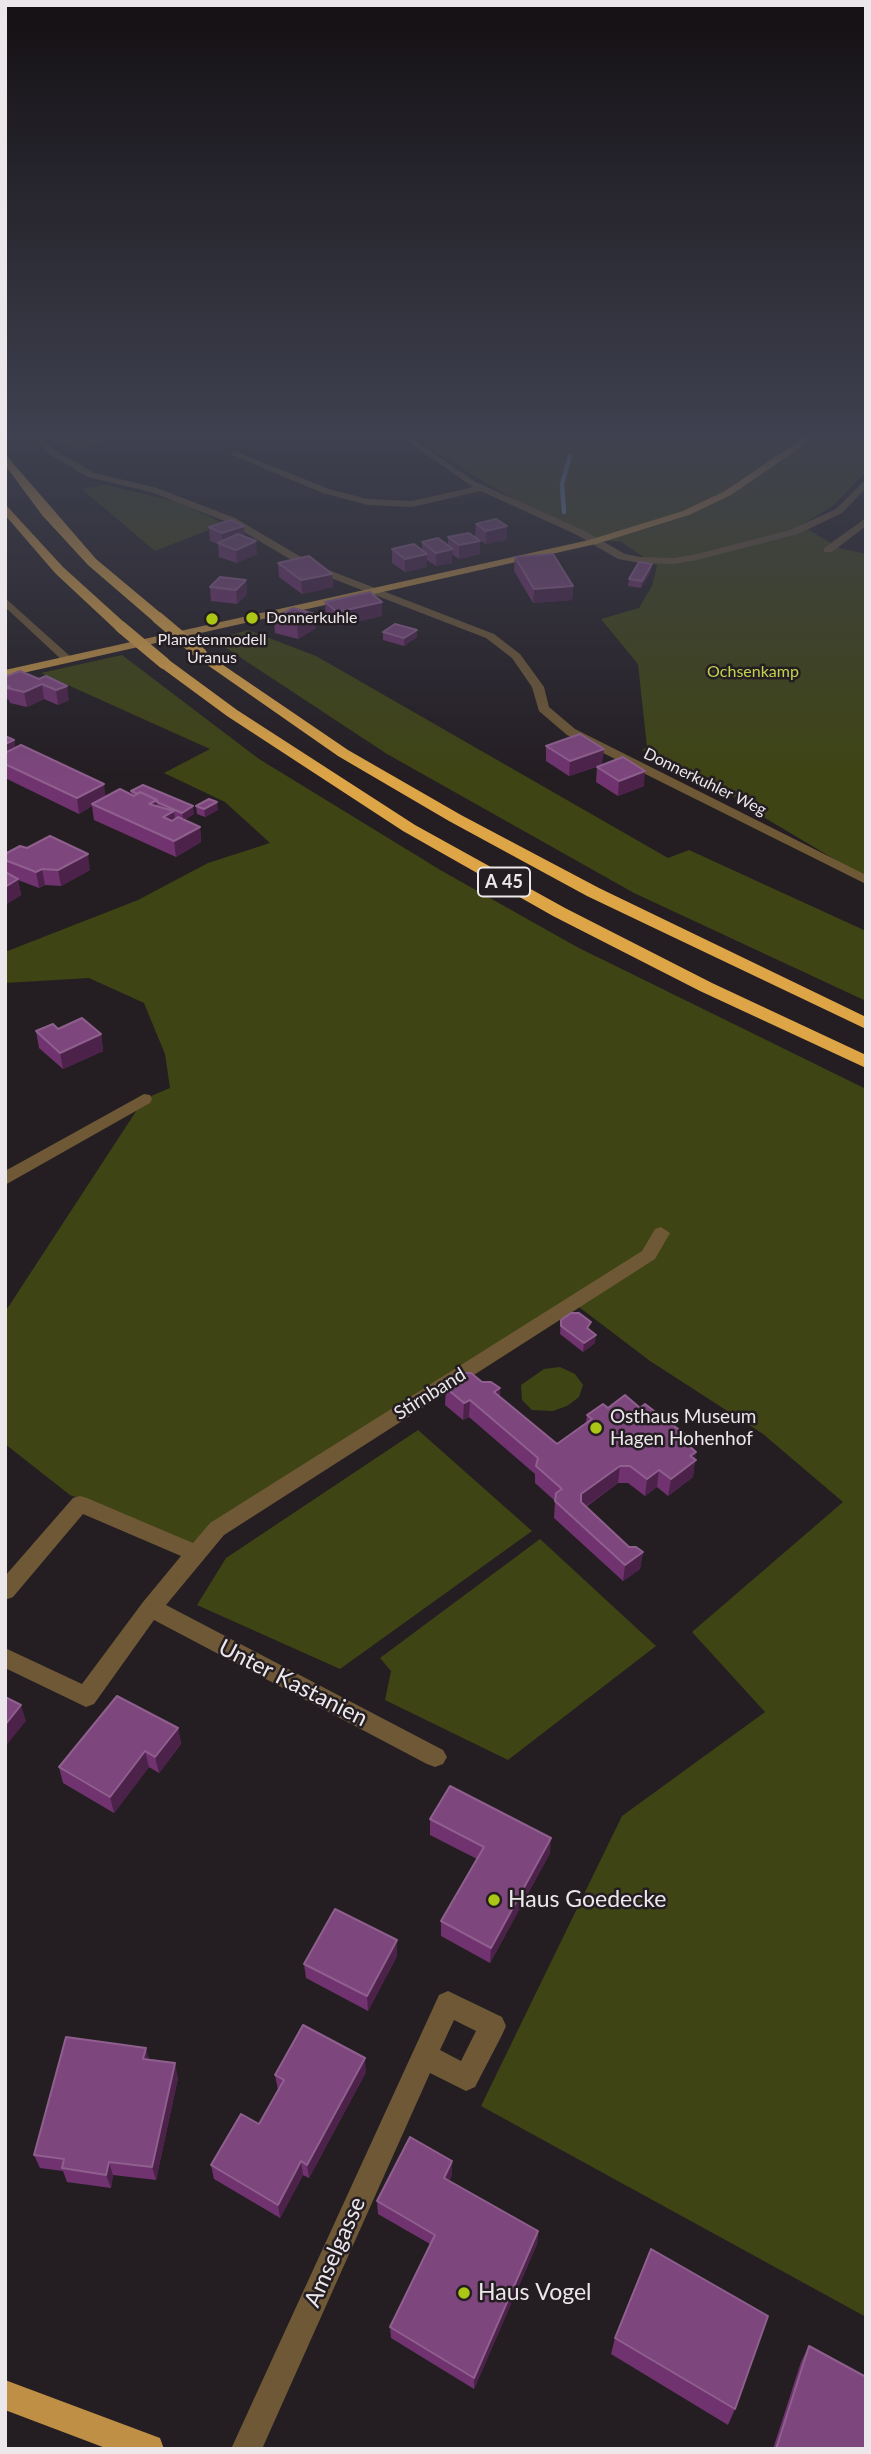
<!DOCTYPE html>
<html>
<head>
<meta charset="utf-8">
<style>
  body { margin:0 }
  #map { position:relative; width:871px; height:2454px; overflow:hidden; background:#241e23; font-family:Lato,sans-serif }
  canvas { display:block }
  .frame { position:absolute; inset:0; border:7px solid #ebe7eb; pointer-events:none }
</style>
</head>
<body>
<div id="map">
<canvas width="871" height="2454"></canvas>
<div class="frame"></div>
</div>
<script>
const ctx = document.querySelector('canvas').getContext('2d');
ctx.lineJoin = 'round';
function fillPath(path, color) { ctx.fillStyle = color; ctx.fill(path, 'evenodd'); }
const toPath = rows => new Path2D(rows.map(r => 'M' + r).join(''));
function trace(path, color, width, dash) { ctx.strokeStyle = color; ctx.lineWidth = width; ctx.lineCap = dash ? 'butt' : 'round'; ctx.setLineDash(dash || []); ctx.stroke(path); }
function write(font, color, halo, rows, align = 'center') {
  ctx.font = font + ' Lato,sans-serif'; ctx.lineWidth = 5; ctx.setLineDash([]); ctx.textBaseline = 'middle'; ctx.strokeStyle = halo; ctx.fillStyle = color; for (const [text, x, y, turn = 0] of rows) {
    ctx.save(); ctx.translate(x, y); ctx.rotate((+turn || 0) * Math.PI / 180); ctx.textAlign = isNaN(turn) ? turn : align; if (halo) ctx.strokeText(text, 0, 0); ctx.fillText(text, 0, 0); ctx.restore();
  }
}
fillPath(toPath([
  [60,434,124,434,114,440,79,448,50,440],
  [419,434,866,434,866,472,833,506,801,525,839,548,866,554,866,878,760,815,752,806,642,750,647,747,638,664,601,619,639,608,652,586,657,566,620,541,592,542,484,482,427,447],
  [106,485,181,503,224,524,155,551,82,489],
  [248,630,316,656,668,858,689,850,866,931,866,1001,634,893,387,754,214,640],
  [122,655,259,759,442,871,577,947,866,1089,866,2317,481,2106,622,1816,765,1712,692,1632,843,1502,763,1434,650,1361,575,1304,199,1546,70,1495,5,1444,5,1312,144,1099,170,1088,165,1054,144,1003,89,978,5,983,5,952,138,900,208,863,270,843,225,802,164,773,210,749,41,673],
  [560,1367,575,1374,583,1385,579,1397,567,1406,553,1411,532,1410,522,1400,521,1385,544,1369],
  [418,1430,532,1531,340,1669,197,1605,226,1558],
  [540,1539,656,1646,508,1760,385,1700,391,1671,380,1658]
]), '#3e4413');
trace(toPath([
  [564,512,562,484,570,456]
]), '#6c94c7', 4.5);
fillPath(toPath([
  [32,434,41,434,53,449,94,473,157,488,235,518,313,564,494,634,520,654,544,687,549,707,575,729,866,875,866,884,567,735,539,711,532,687,512,658,486,638,305,568,227,522,151,492,88,477,47,453,32,434],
  [397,434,407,434,474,481,585,531,625,554,640,557,674,558,697,554,790,530,836,509,866,479,866,488,842,513,798,534,697,560,674,564,640,563,618,559,577,535,481,491,412,507,368,505,323,493,229,454,237,452,329,489,368,499,412,501,473,487,397,434],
  [866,518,866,526,832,552,824,552,824,548,866,518],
  [5,598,71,657,71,661,63,661,5,607,5,598],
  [144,1094,150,1095,152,1099,150,1103,5,1185,5,1171,144,1094],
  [661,1227,670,1233,655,1259,224,1535,166,1605,443,1750,447,1757,443,1764,435,1767,427,1764,154,1620,94,1704,86,1707,5,1668,5,1648,82,1684,143,1602,181,1556,83,1514,13,1597,5,1600,5,1576,73,1498,80,1496,87,1498,193,1543,210,1523,642,1251,655,1229,661,1227],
  [448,1991,502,2017,506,2026,502,2035,475,2087,466,2091,430,2073,262,2449,231,2449,439,1995,448,1991],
  [454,2020,476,2031,461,2061,440,2050,454,2020]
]), '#6e5836');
fillPath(toPath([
  [809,434,820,434,731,495,689,515,596,544,5,677,5,670,589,540,683,511,725,491,809,434],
  [5,2380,160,2438,164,2449,108,2449,5,2410,5,2380]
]), '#be8f44');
fillPath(toPath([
  [5,454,96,559,163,615,163,621,153,621,88,565,42,515,5,465,5,454],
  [5,504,63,567,126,624,126,630,116,630,55,573,5,515,5,504],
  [201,650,348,750,461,815,599,888,866,1017,866,1029,587,896,449,821,338,756,196,657,194,654,201,650],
  [159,660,169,660,237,710,415,825,565,908,712,983,866,1055,866,1068,700,991,553,916,403,831,227,716,159,666,159,660]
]), '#dea547');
trace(toPath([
  [158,618,201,654],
  [121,627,164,663]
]), '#dea547', 12);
fillPath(toPath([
  [476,524,507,540,486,544,475,537],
  [209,527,244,537,257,554,237,563,219,557,218,544,210,541],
  [448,537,480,541,480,554,459,559,452,554,452,563,436,566,427,560,427,567,405,572,392,563,392,549,422,550,422,542,448,546],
  [515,557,573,586,572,600,533,603,514,571],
  [278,563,332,574,333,587,302,594,279,577],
  [651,571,641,588,628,586,629,579],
  [246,580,247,594,237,604,211,601,210,587],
  [325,602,382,602,382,616,338,626,326,616],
  [315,614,316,628,298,639,275,633,274,618],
  [383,632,417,637,404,646,383,640],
  [5,677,39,679,69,700,58,705,44,699,27,707,10,703,9,700,5,698],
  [5,736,14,740,15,748,105,797,132,795,131,791,194,814,184,820,200,827,201,842,176,857,94,820,92,806,79,814,5,778],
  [546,746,602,765,569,776,546,761],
  [597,767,644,786,618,796,596,782],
  [196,806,218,810,205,817,197,814],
  [5,854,90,870,61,886,45,885,39,888,18,880,21,895,5,905],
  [58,1029,101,1034,103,1051,63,1069,39,1048,36,1031],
  [561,1320,590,1330,595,1343,583,1352,560,1334],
  [482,1382,500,1388,500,1397,557,1444,586,1423,587,1415,608,1408,685,1442,695,1459,693,1477,668,1496,657,1487,645,1496,628,1483,618,1483,586,1507,629,1547,643,1552,640,1569,623,1581,554,1518,555,1501,535,1483,535,1474,469,1417,463,1420,445,1405,446,1388],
  [178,1728,181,1744,159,1773,149,1767,114,1813,63,1783,59,1767],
  [430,1819,550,1853,490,1963,441,1936,441,1921,477,1859,430,1835],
  [397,1956,368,2011,306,1978,304,1964],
  [149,2060,178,2078,156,2180,113,2175,111,2188,67,2182,63,2171,40,2168,34,2155],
  [366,2072,309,2178,303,2175,280,2218,214,2179,211,2165,259,2124,278,2090,275,2075],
  [452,2175,449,2181,538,2231,537,2244,474,2389,391,2338,390,2327,430,2244,378,2214,377,2201],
  [615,2338,735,2409,728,2425,611,2354],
  [809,2346,866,2449,773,2449,801,2362]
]), '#70336f');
fillPath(toPath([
  [244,526,245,539,223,545,222,533],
  [507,526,507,540,486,544,486,531],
  [256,541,257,554,237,563,236,550],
  [480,541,480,554,459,559,459,545],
  [453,549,452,563,436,566,436,553],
  [427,554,427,567,405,572,405,559],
  [652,564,651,571,641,588,642,581],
  [332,574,333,587,302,594,301,580],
  [246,580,247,594,237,604,236,590],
  [573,586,572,600,533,603,534,589],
  [382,602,382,616,338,626,337,612],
  [315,614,316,628,298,639,297,625],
  [417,630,417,637,404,646,404,638],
  [42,684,44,699,27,707,24,692],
  [67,686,69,700,58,705,56,690],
  [14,740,16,755,5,761,5,744],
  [604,749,602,765,569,776,570,761],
  [645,771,644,786,618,796,619,781],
  [104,784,106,799,92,804,92,806,79,814,77,798],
  [157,800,159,815,149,804],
  [217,802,218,810,205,817,204,809],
  [193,806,194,814,183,821,182,813],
  [174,811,176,826,163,817],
  [200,827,201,842,176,857,174,841],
  [88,854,90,870,61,886,58,870],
  [42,869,45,885,39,888,36,872],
  [18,879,21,895,5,905,5,887],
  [101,1034,103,1051,63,1069,60,1053],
  [596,1335,595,1343,583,1352,584,1343],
  [500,1388,499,1405,494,1392],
  [470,1400,469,1417,463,1420,464,1403],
  [696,1452,693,1477,668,1496,671,1479,690,1456],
  [620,1466,618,1483,579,1511,581,1494],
  [659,1470,657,1487,645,1496,647,1479],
  [643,1552,640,1569,623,1581,625,1565],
  [21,1705,26,1721,5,1747,5,1725],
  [178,1728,181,1744,159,1773,155,1757],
  [145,1751,149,1767,114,1813,110,1797],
  [551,1838,550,1853,490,1963,491,1948],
  [397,1940,397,1956,368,2011,367,1996],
  [146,2048,150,2062,143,2059],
  [365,2058,366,2072,309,2178,307,2165],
  [175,2063,178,2078,156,2180,152,2167],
  [301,2161,303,2175,280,2218,278,2205],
  [452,2161,452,2175,444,2191,444,2178],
  [109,2162,113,2175,111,2188,106,2175],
  [538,2231,537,2244,474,2389,474,2378]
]), '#4c224b');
const building = toPath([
  [496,519,507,526,486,531,476,524,496,519],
  [231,520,244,526,222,533,209,527,231,520],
  [469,533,480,541,459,545,448,537,469,533],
  [238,534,256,541,236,550,218,543,238,534],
  [438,538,453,549,436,553,422,542,438,538],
  [414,544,427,554,405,559,392,549,414,544],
  [553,554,573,586,534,589,515,557,553,554],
  [309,556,332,574,301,580,278,563,309,556],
  [639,562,652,564,642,581,629,579,639,562],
  [220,577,246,580,236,590,210,587,220,577],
  [370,592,382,602,337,612,325,602,370,592],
  [293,608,315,614,297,625,274,618,293,608],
  [395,624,417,630,404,638,383,632,395,624],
  [20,671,39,679,46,676,67,686,56,690,42,684,24,692,7,688,10,687,5,685,5,677,20,671],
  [580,734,604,749,570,761,546,746,580,734],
  [5,736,14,740,5,744,5,736],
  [21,745,104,784,77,798,5,764,5,753,21,745],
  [623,757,645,771,619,781,597,767,623,757],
  [143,785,193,806,182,813,157,802,157,800,140,792,138,794,131,791,143,785],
  [120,789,134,796,140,792,157,800,149,804,174,811,163,817,172,821,178,817,200,827,174,841,92,804,120,789],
  [209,799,217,802,204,809,196,806,209,799],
  [50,836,88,854,58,870,42,869,36,872,5,860,5,854,20,846,27,848,50,836],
  [5,872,18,879,5,887,5,872],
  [82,1018,101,1034,60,1053,36,1031,53,1024,58,1029,82,1018],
  [571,1313,579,1313,591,1322,587,1328,596,1335,584,1343,561,1326,561,1320,571,1313],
  [465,1373,471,1373,482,1382,491,1382,500,1388,494,1392,557,1444,592,1419,587,1415,603,1404,608,1408,625,1395,640,1408,645,1404,686,1435,681,1439,696,1452,690,1456,696,1460,671,1479,659,1470,647,1479,630,1466,620,1466,581,1494,581,1502,629,1547,636,1547,643,1552,625,1565,555,1501,556,1493,562,1489,536,1466,538,1458,470,1400,464,1403,446,1388,446,1385,465,1373],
  [117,1696,178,1728,155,1757,145,1751,110,1797,59,1767,117,1696],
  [5,1697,21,1705,5,1725,5,1697],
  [450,1786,551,1838,491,1948,441,1921,484,1847,430,1819,450,1786],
  [335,1909,397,1940,367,1996,304,1964,335,1909],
  [303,2025,365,2058,307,2165,301,2161,278,2205,211,2165,241,2114,259,2124,284,2080,275,2075,303,2025],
  [66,2037,146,2048,143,2059,175,2063,152,2167,109,2162,106,2175,62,2168,64,2159,34,2155,66,2037],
  [410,2137,452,2161,444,2178,538,2231,474,2378,390,2327,435,2235,377,2201,410,2137],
  [651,2249,768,2316,735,2409,615,2338,651,2249],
  [809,2346,866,2377,866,2449,776,2449,809,2346]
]);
fillPath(building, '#7d467d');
trace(building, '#8f5f8e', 2);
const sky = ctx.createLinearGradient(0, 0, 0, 778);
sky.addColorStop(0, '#141013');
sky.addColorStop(0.56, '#3f4150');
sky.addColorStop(1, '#3f415000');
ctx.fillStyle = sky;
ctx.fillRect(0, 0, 871, 778);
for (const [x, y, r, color] of [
  [252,618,7,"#abc614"],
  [212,619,7,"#abc614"],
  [596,1428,7,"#abc614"],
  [494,1900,7,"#abc614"],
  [464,2293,7,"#abc614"]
]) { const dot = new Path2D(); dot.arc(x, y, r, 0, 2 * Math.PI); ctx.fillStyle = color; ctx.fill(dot); trace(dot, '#241e23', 2.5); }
write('16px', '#ebe7eb', '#241e23', [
  ["Donnerkuhle",266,618],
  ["Planetenmodell",212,640,"center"],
  ["Uranus",212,658,"center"]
], 'left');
write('16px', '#c3d34c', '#241e23', [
  ["Ochsenkamp",753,672]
]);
write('16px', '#ebe7eb', '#241e23', [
  ["Donnerkuhler Weg",705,782,26]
]);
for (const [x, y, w] of [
  [504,882,52]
]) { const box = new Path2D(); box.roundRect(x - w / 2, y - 14.5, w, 29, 5); ctx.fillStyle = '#241e23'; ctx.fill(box); trace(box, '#ebe7eb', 2); }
write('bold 18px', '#ebe7eb', null, [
  ["A 45",504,882]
]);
write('19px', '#ebe7eb', '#241e23', [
  ["Stirnband",430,1394,-32]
]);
write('19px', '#ebe7eb', '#241e23', [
  ["Osthaus Museum",610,1417],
  ["Hagen Hohenhof",610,1439]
], 'left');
write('23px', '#ebe7eb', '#241e23', [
  ["Unter Kastanien",293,1683,27],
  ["Amselgasse",335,2252,-66]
]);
write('23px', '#ebe7eb', '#241e23', [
  ["Haus Goedecke",508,1900],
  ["Haus Vogel",478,2293]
], 'left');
</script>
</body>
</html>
